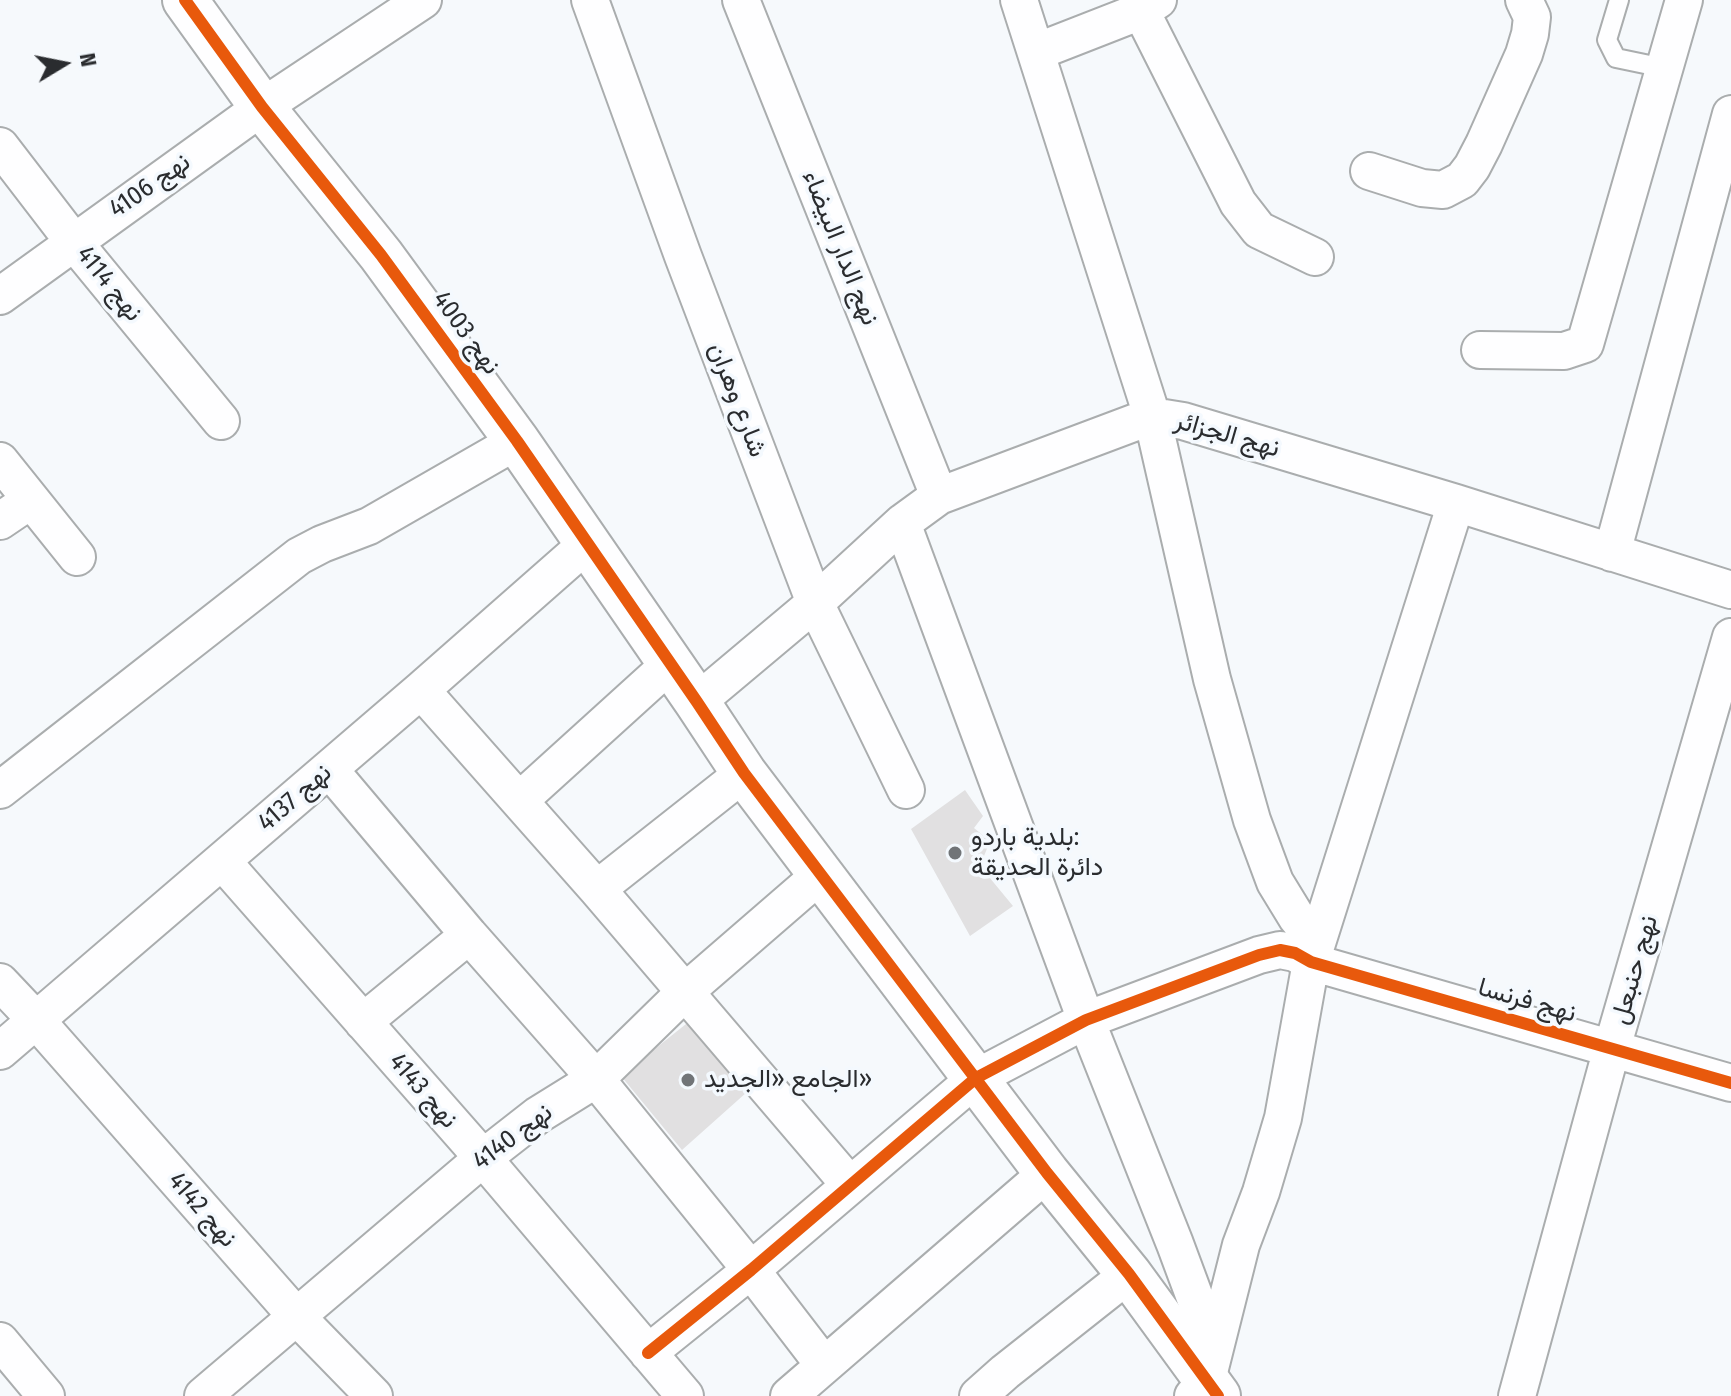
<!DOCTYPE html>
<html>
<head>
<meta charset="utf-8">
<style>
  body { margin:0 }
  #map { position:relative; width:1731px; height:1396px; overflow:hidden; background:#f6f9fc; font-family:"Fira Sans Condensed",sans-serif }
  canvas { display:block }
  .north { position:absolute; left:24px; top:24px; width:80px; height:80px; -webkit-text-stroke:6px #f4f9fe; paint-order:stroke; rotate:80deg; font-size:22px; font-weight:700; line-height:32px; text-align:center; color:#2a2c2f }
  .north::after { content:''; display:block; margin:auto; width:28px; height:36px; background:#2a2c2f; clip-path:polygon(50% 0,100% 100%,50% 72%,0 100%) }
</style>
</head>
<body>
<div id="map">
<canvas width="1731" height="1396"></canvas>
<div class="north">N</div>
</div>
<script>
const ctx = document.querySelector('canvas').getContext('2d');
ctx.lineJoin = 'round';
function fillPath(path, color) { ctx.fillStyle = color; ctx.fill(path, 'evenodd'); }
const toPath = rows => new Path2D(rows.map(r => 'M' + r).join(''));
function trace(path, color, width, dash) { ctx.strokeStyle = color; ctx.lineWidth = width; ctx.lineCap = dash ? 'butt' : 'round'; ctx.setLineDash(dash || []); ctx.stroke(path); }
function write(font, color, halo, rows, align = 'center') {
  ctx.font = font + ' "Fira Sans Condensed",Vazirmatn,sans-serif'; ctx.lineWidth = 7; ctx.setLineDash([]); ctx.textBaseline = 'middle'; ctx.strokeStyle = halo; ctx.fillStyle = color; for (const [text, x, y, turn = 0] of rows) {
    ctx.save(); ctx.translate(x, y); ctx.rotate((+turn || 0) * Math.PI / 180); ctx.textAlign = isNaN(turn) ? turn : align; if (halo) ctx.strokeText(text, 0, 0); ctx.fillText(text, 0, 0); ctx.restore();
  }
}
fillPath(toPath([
  [965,790,983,816,974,828,990,841,980,866,1013,906,970,936,911,829],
  [696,1016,756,1084,682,1150,621,1076]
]), '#e1e0e1');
const service = toPath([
  [1619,0,1607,40,1616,58,1664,68]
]);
const minor = toPath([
  [590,0,683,256,815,603,906,790],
  [741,0,939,496],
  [1019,0,1152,416,1212,679,1252,820,1275,882,1297,918,1317,942],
  [1141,11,1238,203,1259,230,1315,257],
  [1036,52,1141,11,1158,0],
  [0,146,73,241,221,421],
  [1369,171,1422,188,1443,190,1462,180,1472,167,1484,144,1524,54,1530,34,1532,17,1524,0],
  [0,296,262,107,423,0],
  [1480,350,1564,351,1585,344,1684,0],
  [0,461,77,557],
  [0,521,31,500],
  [902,523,1086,1020,1175,1244,1214,1349],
  [1612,553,1731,114],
  [421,690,597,889,850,1185],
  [697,702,815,603,902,523,939,496,1152,416,1183,421,1456,503,1731,590],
  [329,769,469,935,596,1079,751,1270,824,1365],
  [0,790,299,556,322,544,369,526,517,441],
  [520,800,670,664],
  [222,861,483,1158,685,1396],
  [597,889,744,773],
  [0,982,35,1019,297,1317,374,1396],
  [363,1022,469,935],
  [0,1051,421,690,588,543],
  [0,1341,46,1396],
  [648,1353,751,1270,976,1078,1086,1020,1259,955,1280,950,1295,953,1311,962,1731,1083],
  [203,1396,483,1158,538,1115,596,1079,686,991,820,875],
  [789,1396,1047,1173],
  [978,1396,1005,1372,1129,1274],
  [1193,1396,1207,1380,1241,1245,1261,1192,1283,1118,1311,962,1456,503],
  [1517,1396,1612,1048,1731,637]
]);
const tertiary = toPath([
  [185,0,262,107,381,255,517,441,697,702,744,773,1047,1173,1129,1274,1218,1396]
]);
trace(service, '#aaadae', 22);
trace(minor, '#aaadae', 40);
trace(tertiary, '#aaadae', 48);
trace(service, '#fefeff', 18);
trace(minor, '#fefeff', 36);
trace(tertiary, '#fefeff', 44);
trace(toPath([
  [185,0,262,107,381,255,517,441,697,702,744,773,1047,1173,1129,1274,1218,1396],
  [648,1353,751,1270,976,1078,1086,1020,1259,955,1280,950,1295,953,1311,962,1731,1083]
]), '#e8590c', 12);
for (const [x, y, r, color] of [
  [955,853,8,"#717477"],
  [688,1080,8,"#717477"]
]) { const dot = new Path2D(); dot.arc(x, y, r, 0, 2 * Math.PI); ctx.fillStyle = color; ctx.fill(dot); trace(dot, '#f4f9fe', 3); }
write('26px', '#2a2c2f', '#f4f9fe', [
  ["نهج 4106",150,186,-35],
  ["نهج الدار البيضاء",840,248,68],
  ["نهج 4114",109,284,51],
  ["نهج 4003",466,333,54],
  ["شارع وهران",737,400,69],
  ["نهج الجزائر",1227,435,16],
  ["نهج 4137",295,798,-41],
  ["نهج حنبعل",1635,970,-74],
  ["نهج فرنسا",1527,1001,16],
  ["نهج 4143",423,1091,49],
  ["نهج 4140",513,1137,-37],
  ["نهج 4142",202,1210,49]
]);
write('26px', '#2a2c2f', '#f4f9fe', [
  ["بلدية باردو:",971,838],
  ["دائرة الحديقة",971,868],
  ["الجامع «الجديد»",704,1080]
], 'left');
</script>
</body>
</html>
